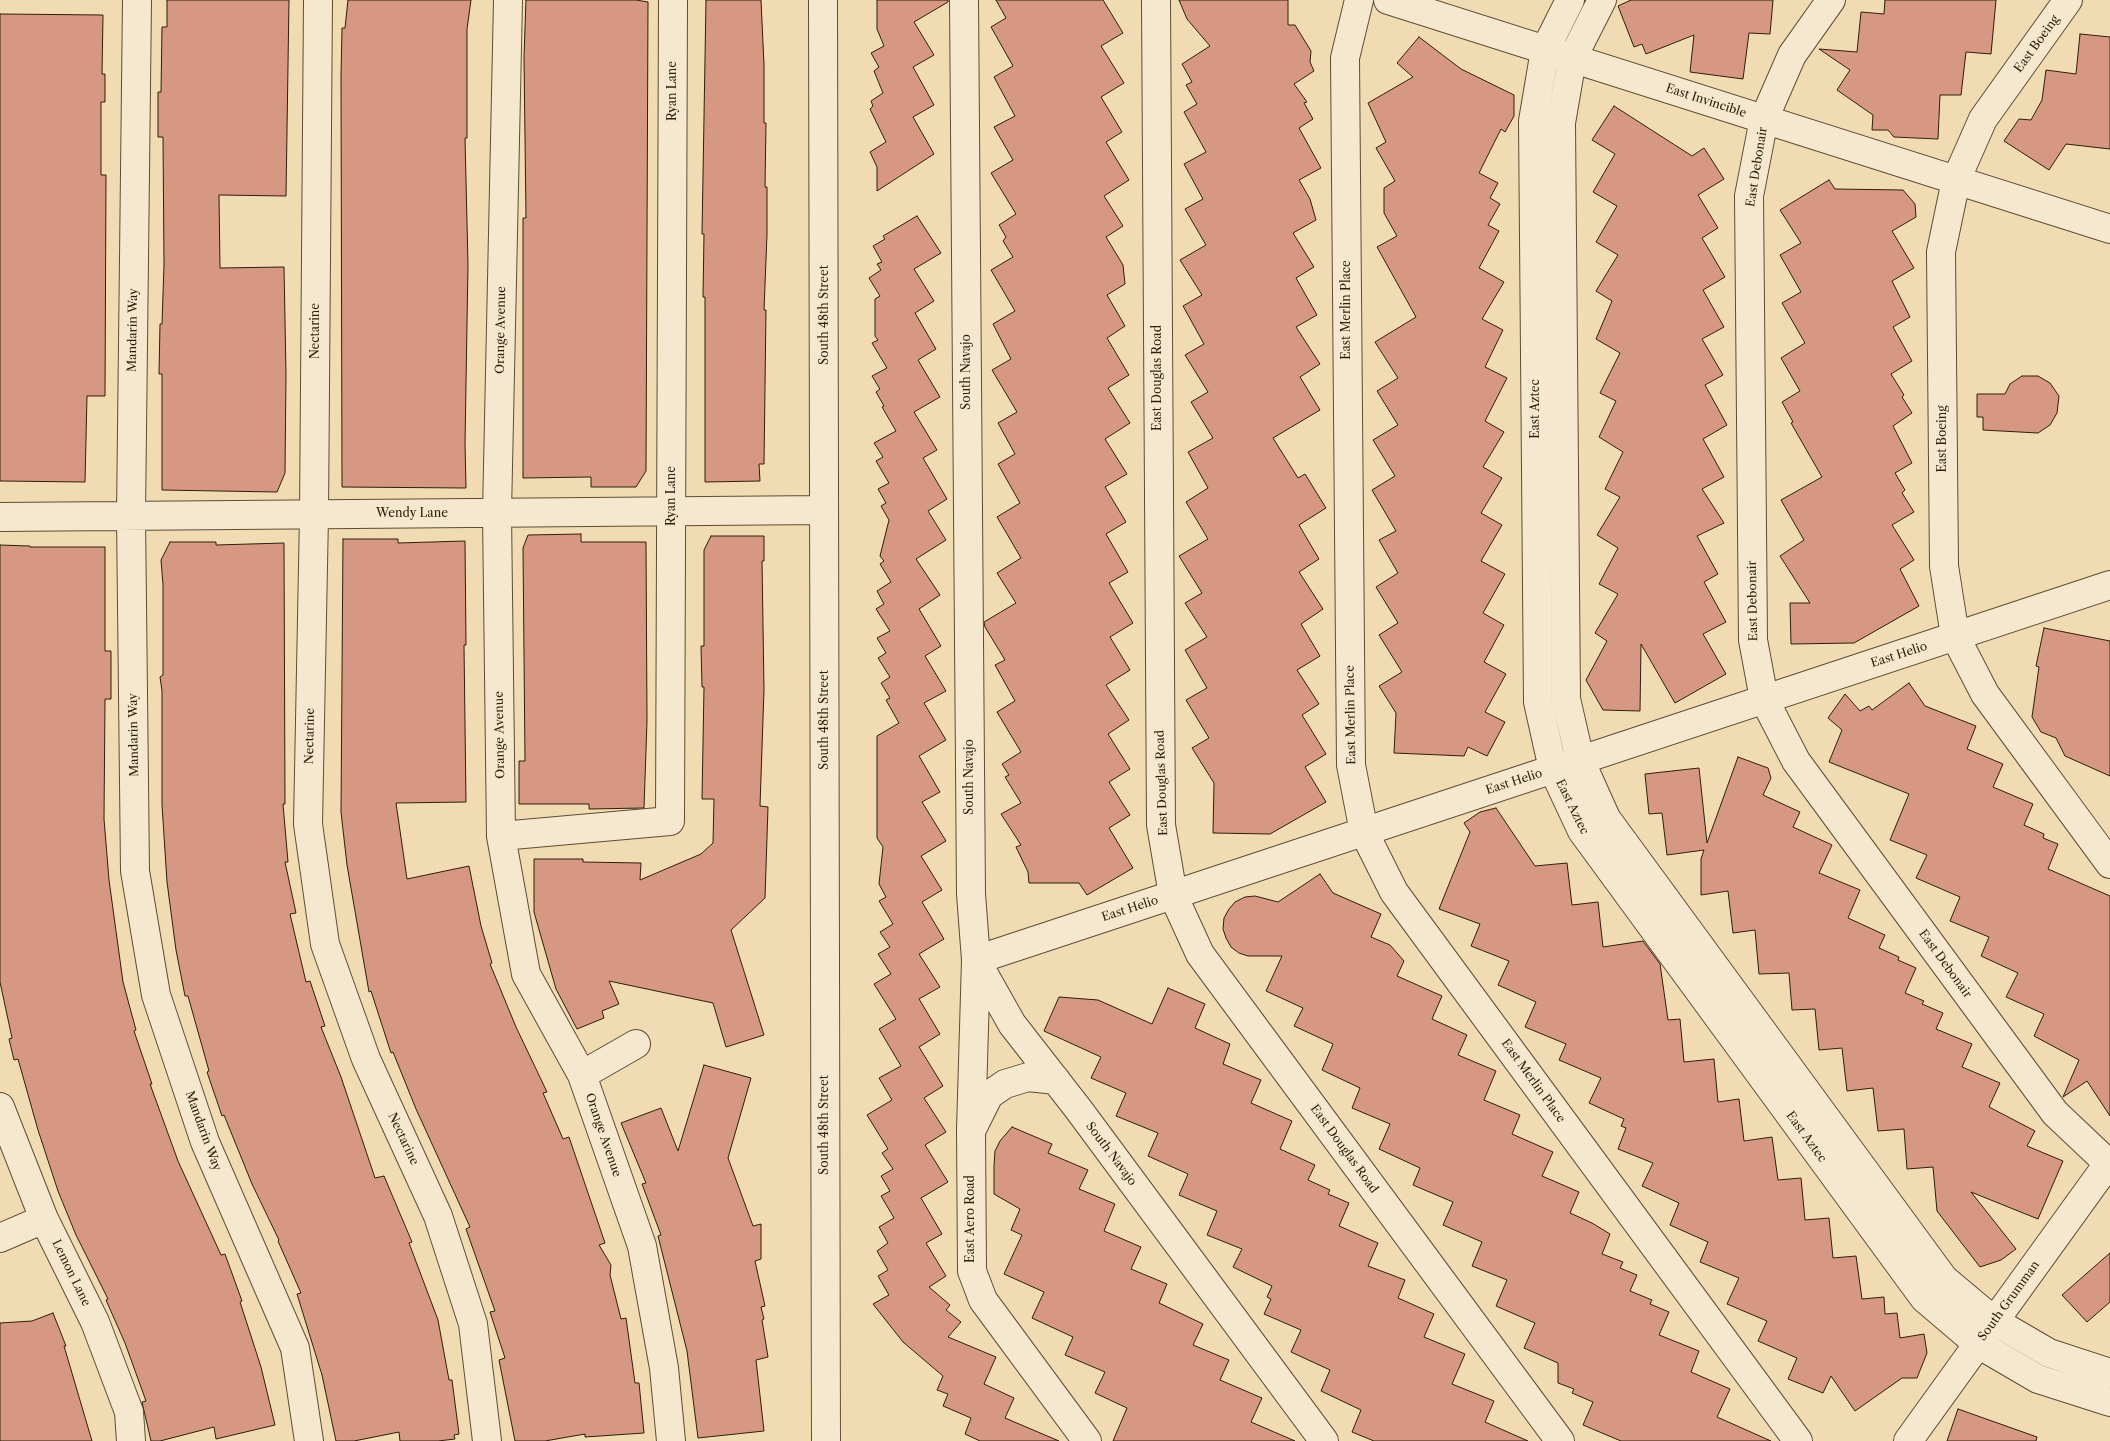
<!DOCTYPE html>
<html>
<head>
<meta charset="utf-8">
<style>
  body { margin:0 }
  canvas { display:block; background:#f0dbb3 }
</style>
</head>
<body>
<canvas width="2110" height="1441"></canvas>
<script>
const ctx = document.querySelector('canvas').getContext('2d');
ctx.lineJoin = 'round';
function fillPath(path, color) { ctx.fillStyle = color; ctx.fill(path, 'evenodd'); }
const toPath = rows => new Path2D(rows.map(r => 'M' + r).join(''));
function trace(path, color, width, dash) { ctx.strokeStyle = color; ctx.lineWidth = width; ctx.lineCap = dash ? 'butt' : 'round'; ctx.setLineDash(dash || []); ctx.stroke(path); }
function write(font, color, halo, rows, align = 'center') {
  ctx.font = font + ' "Libre Caslon Text",serif'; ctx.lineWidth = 4; ctx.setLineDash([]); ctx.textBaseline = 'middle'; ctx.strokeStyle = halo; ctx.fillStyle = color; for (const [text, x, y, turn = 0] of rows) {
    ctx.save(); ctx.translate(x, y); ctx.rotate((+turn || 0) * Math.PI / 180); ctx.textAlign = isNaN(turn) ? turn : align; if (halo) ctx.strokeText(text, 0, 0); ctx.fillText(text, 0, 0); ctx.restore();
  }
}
const building = toPath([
  [167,0,289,0,286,196,219,195,220,268,284,267,286,374,285,473,277,492,162,490,162,374,159,374,160,324,162,324,164,265,163,137,158,137,158,92,161,92,162,27,167,27,167,0],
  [348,0,471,0,467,29,467,138,465,138,468,265,465,443,466,488,342,487,341,76,342,28,345,28,348,0],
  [526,0,636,0,648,2,646,471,636,487,591,487,591,477,523,478,523,218,526,218,524,57,526,0],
  [706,0,761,0,764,65,764,123,766,123,765,187,767,187,767,234,764,310,766,310,764,464,759,464,760,481,705,482,705,297,703,297,704,234,702,234,706,0],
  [877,0,948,0,948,2,914,22,934,55,913,67,934,105,913,117,934,154,877,191,877,167,870,152,886,142,870,109,873,106,871,101,883,93,874,71,879,67,871,53,884,46,877,29,877,0],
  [996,0,1103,0,1123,33,1101,46,1124,83,1101,97,1122,132,1106,142,1129,180,1104,196,1123,226,1106,237,1123,265,1125,284,1107,295,1125,326,1107,338,1129,375,1108,388,1130,423,1105,439,1127,474,1105,487,1126,522,1106,534,1128,572,1109,583,1133,623,1110,637,1130,670,1106,685,1129,720,1108,734,1130,769,1109,782,1130,815,1109,828,1133,868,1087,895,1079,883,1029,883,1028,872,1016,847,1021,845,1001,814,1021,803,1005,777,1009,775,1002,764,1021,752,997,712,1015,701,995,665,1005,660,985,627,984,622,1016,603,997,573,1021,558,997,517,1020,503,998,464,1015,454,998,423,1017,412,992,370,1011,359,993,324,1015,311,991,270,1013,257,1003,241,1006,237,999,225,1016,214,991,173,1013,160,994,127,1015,116,994,77,1013,66,991,27,1006,18,996,0],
  [1179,0,1288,0,1288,25,1295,25,1311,51,1310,62,1314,71,1294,84,1307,102,1304,103,1313,119,1299,128,1321,168,1299,180,1310,199,1316,220,1293,233,1314,267,1296,278,1317,315,1296,327,1320,364,1300,377,1320,410,1273,438,1298,478,1305,474,1326,508,1299,525,1319,559,1299,572,1323,609,1301,624,1320,656,1297,670,1319,704,1302,715,1326,754,1305,767,1326,802,1270,834,1213,833,1214,783,1192,748,1209,738,1186,700,1207,688,1185,650,1207,637,1185,603,1202,593,1179,556,1208,539,1186,502,1208,488,1188,452,1213,438,1191,402,1208,392,1185,355,1204,344,1183,306,1202,295,1180,260,1206,245,1185,209,1203,199,1184,164,1206,152,1184,112,1197,104,1186,85,1192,82,1182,64,1210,46,1187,19,1179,0],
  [1631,0,1773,0,1770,34,1749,33,1743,79,1690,72,1694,35,1646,54,1642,44,1634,47,1618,6,1631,0],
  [1885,0,1996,0,1991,54,1966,52,1961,95,1940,95,1938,139,1894,137,1888,130,1872,130,1873,115,1837,90,1850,70,1819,49,1857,52,1861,12,1884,14,1885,0],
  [0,14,103,15,102,74,105,74,105,102,101,102,101,175,106,175,105,396,87,396,85,482,0,481,0,14],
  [2080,34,2110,37,2110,149,2066,144,2049,170,2004,141,2019,119,2031,120,2042,100,2046,70,2076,74,2080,34],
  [1419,37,1461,69,1514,95,1514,116,1505,132,1501,129,1479,173,1498,183,1490,198,1500,204,1488,225,1499,231,1479,268,1504,282,1482,319,1503,330,1485,367,1507,378,1485,421,1504,432,1483,467,1502,478,1481,513,1502,525,1481,561,1505,574,1483,613,1504,625,1484,662,1506,674,1485,712,1505,722,1487,756,1468,747,1464,756,1394,753,1396,713,1379,686,1402,672,1379,635,1398,623,1376,587,1398,573,1379,540,1396,531,1372,490,1395,476,1373,440,1398,425,1377,391,1398,378,1375,342,1416,317,1377,247,1397,236,1384,213,1384,188,1395,181,1376,148,1386,142,1368,103,1413,77,1397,63,1419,37],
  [1614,106,1692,156,1704,148,1724,179,1698,195,1718,228,1702,238,1725,277,1703,290,1724,327,1702,339,1723,375,1705,385,1727,425,1703,439,1724,477,1702,489,1724,523,1697,536,1718,574,1704,582,1726,622,1703,634,1726,674,1675,703,1641,644,1640,711,1603,710,1586,680,1607,641,1595,633,1618,594,1599,584,1618,548,1597,535,1620,497,1605,489,1623,452,1599,437,1616,401,1600,393,1620,353,1596,339,1612,301,1596,291,1618,255,1596,242,1617,206,1593,192,1615,154,1592,140,1614,106],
  [1829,180,1835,189,1903,190,1915,204,1916,217,1892,231,1914,268,1892,281,1910,317,1893,327,1912,361,1891,374,1904,395,1902,397,1912,413,1893,426,1912,463,1895,473,1905,490,1902,493,1914,512,1892,525,1914,560,1900,569,1919,606,1854,643,1791,644,1790,603,1810,603,1780,556,1804,540,1781,500,1822,477,1791,423,1793,422,1782,402,1800,391,1781,358,1805,343,1782,303,1801,292,1780,255,1801,243,1780,210,1829,180],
  [917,216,941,253,914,269,934,301,915,313,936,349,918,360,940,397,914,412,937,450,923,458,947,499,928,511,946,540,916,559,940,595,919,609,941,646,925,656,946,691,924,703,946,740,919,756,940,792,922,802,946,841,921,856,942,890,922,902,944,939,919,954,940,987,919,999,940,1034,919,1047,943,1086,924,1098,946,1132,925,1145,948,1182,921,1198,942,1234,926,1243,946,1276,929,1287,950,1305,946,1310,961,1322,948,1337,996,1357,984,1384,1014,1398,1005,1418,1059,1441,980,1441,965,1434,971,1418,943,1406,948,1394,937,1390,943,1376,903,1342,873,1304,889,1295,878,1276,888,1270,877,1251,888,1243,879,1227,894,1218,881,1196,890,1191,881,1176,893,1169,882,1153,888,1149,867,1115,892,1100,879,1078,901,1066,879,1029,896,1019,874,984,891,974,878,954,890,947,880,932,893,924,879,901,886,897,879,884,883,847,877,838,877,736,899,723,886,700,890,698,881,683,890,677,878,658,886,653,877,638,890,631,876,609,884,604,877,591,891,582,880,564,884,561,880,556,889,520,881,506,886,503,878,489,889,483,876,461,883,457,874,443,896,431,882,407,884,406,876,392,880,389,872,376,887,368,872,343,878,340,875,336,875,299,880,296,869,278,881,270,877,264,882,262,873,246,885,239,883,236,917,216],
  [2022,376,2038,376,2050,383,2059,396,2057,413,2050,425,2038,433,1983,430,1983,417,1977,417,1977,394,2005,394,2010,384,2022,376],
  [581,534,581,542,646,542,647,721,644,808,589,809,589,804,519,804,519,761,525,761,523,548,528,535,581,534],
  [711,536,764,536,764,561,762,561,764,690,760,806,768,807,765,898,731,930,764,1035,726,1047,713,1003,609,981,619,1004,602,1011,604,1018,577,1029,556,989,534,912,534,859,583,859,583,862,641,863,640,880,701,854,713,843,714,799,702,799,704,687,702,687,701,646,704,646,704,550,711,536],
  [343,539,398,539,398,543,465,541,466,645,464,645,466,802,396,803,407,879,469,866,481,926,492,963,490,964,516,1027,547,1092,543,1093,563,1139,569,1137,605,1243,599,1245,611,1265,610,1275,621,1319,626,1318,635,1383,639,1383,644,1433,585,1437,585,1434,545,1441,515,1441,499,1360,505,1358,490,1312,495,1311,466,1229,470,1227,416,1109,393,1052,391,1053,371,991,369,992,347,865,341,812,343,539],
  [170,542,216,542,216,545,284,543,285,804,283,804,288,862,285,862,296,913,290,914,306,982,310,981,325,1026,321,1027,341,1077,375,1178,384,1176,412,1242,409,1243,438,1320,449,1380,452,1380,459,1434,454,1435,455,1439,438,1441,400,1441,399,1432,354,1441,336,1441,322,1375,297,1294,301,1293,278,1241,279,1240,252,1184,224,1115,222,1116,207,1072,209,1071,188,996,185,996,176,950,167,882,162,805,162,691,160,677,163,675,163,585,161,560,170,542],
  [0,545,30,546,30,547,105,547,105,651,111,651,111,699,105,699,104,819,109,880,123,982,136,1030,134,1031,152,1084,150,1084,178,1161,221,1255,225,1254,242,1301,240,1302,261,1367,275,1425,216,1439,214,1427,160,1441,151,1441,142,1402,146,1401,125,1343,106,1300,108,1299,76,1235,58,1191,38,1130,18,1059,14,1060,9,1039,12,1038,0,982,0,545],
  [2044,628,2110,641,2110,776,2065,756,2056,738,2041,732,2032,717,2039,667,2036,666,2044,628],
  [1909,683,1925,706,1976,726,1967,749,2003,764,1993,787,2033,804,2024,825,2044,834,2043,838,2058,844,2048,869,2110,896,2110,1116,2087,1081,2063,1097,2079,1060,2034,1036,2044,1014,2006,997,2018,973,1981,956,1989,937,1950,921,1960,897,1916,878,1927,855,1890,840,1909,794,1829,762,1842,730,1828,718,1845,694,1860,711,1869,706,1872,710,1909,683],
  [1738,757,1768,768,1771,778,1763,795,1800,812,1793,827,1832,845,1819,873,1860,890,1848,918,1885,935,1879,948,1899,957,1898,960,1916,968,1905,993,1924,1001,1922,1004,1943,1013,1936,1029,1972,1044,1962,1067,2000,1083,1989,1107,2035,1131,2027,1146,2063,1161,2038,1219,1971,1192,2016,1249,2001,1260,1980,1267,1937,1211,1933,1167,1907,1169,1904,1129,1878,1131,1873,1088,1847,1091,1842,1048,1819,1050,1815,1009,1792,1010,1789,973,1759,974,1755,930,1733,933,1728,891,1701,895,1701,859,1704,850,1667,855,1662,813,1649,814,1645,774,1699,768,1707,843,1738,757],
  [1496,808,1535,866,1567,863,1572,905,1598,902,1603,947,1643,941,1660,964,1668,1020,1680,1019,1684,1062,1714,1059,1718,1102,1739,1099,1744,1141,1772,1137,1778,1180,1801,1178,1805,1220,1829,1218,1833,1258,1856,1256,1862,1299,1884,1297,1885,1314,1897,1313,1900,1338,1924,1334,1927,1353,1917,1378,1902,1378,1855,1411,1831,1376,1823,1393,1788,1379,1797,1358,1758,1341,1767,1321,1727,1304,1739,1278,1700,1262,1708,1242,1670,1225,1679,1203,1642,1186,1653,1163,1618,1149,1626,1128,1621,1126,1624,1119,1589,1103,1601,1078,1559,1060,1566,1044,1525,1027,1536,1002,1498,985,1509,961,1471,946,1480,924,1439,909,1470,832,1464,823,1480,812,1496,808],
  [1320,874,1333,893,1381,914,1371,937,1390,945,1404,961,1397,976,1442,996,1432,1019,1467,1035,1458,1055,1496,1071,1484,1100,1520,1115,1512,1134,1553,1152,1542,1176,1579,1192,1570,1213,1592,1223,1610,1234,1602,1254,1623,1262,1620,1268,1637,1275,1630,1291,1652,1300,1650,1304,1669,1312,1659,1335,1699,1351,1691,1372,1730,1389,1717,1417,1771,1441,1621,1441,1583,1425,1593,1402,1572,1393,1574,1389,1558,1383,1558,1363,1524,1348,1535,1323,1496,1306,1507,1280,1472,1266,1482,1242,1443,1225,1453,1202,1413,1185,1420,1168,1379,1149,1390,1124,1352,1108,1360,1088,1322,1070,1333,1044,1294,1026,1303,1008,1266,991,1282,956,1248,956,1239,953,1231,947,1226,938,1223,929,1224,918,1229,909,1235,902,1245,897,1255,896,1278,902,1320,874],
  [1168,988,1205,1004,1195,1028,1230,1044,1223,1064,1261,1080,1251,1103,1292,1121,1280,1149,1315,1165,1308,1180,1330,1190,1328,1194,1349,1203,1339,1226,1378,1243,1368,1266,1405,1280,1398,1298,1434,1314,1424,1337,1465,1354,1452,1384,1494,1401,1485,1422,1528,1441,1374,1441,1352,1432,1361,1410,1321,1391,1330,1370,1291,1352,1301,1330,1264,1314,1271,1299,1267,1297,1272,1286,1233,1267,1242,1249,1207,1235,1217,1211,1179,1195,1188,1174,1148,1156,1158,1133,1116,1116,1126,1093,1091,1078,1101,1057,1044,1031,1059,997,1098,1000,1152,1024,1168,988],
  [704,1065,751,1078,728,1158,753,1226,761,1224,761,1259,755,1261,765,1306,761,1307,764,1319,762,1320,768,1357,756,1360,764,1431,698,1438,687,1351,658,1236,661,1235,642,1184,646,1183,621,1123,661,1108,678,1151,704,1065],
  [1012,1127,1052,1144,1048,1153,1088,1170,1079,1189,1115,1204,1104,1231,1141,1247,1131,1269,1167,1284,1159,1303,1203,1324,1193,1345,1229,1360,1220,1380,1262,1398,1251,1422,1295,1441,1113,1441,1127,1408,1095,1393,1105,1372,1065,1355,1073,1337,1032,1318,1044,1292,1004,1274,1022,1235,1011,1230,1020,1209,994,1194,994,1166,995,1151,1000,1141,1012,1127],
  [2110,1253,2110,1302,2087,1322,2062,1295,2110,1253],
  [53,1313,66,1346,64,1346,92,1441,0,1441,0,1323,32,1321,53,1313],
  [1958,1409,2037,1437,2036,1441,1947,1441,1958,1409]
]);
fillPath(building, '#d79883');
trace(building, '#2e1e0b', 1);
const minor = toPath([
  [137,0,131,516,135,871,156,995,205,1142,295,1348,309,1441],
  [318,0,314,515,308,824,325,944,366,1059,438,1216,473,1324,487,1441],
  [508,0,497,513,501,836,526,974,582,1075,642,1246,664,1368,671,1441],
  [823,0,826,1441],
  [964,0,971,894,976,960,1012,1024,1079,1110,1324,1441],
  [1156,0,1161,825,1173,895,1200,954,1560,1441],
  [1359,0,1345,58,1351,765,1364,832,1394,892,1798,1441],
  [1388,0,2110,229],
  [1570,0,1545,50,1533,121,1538,702,1553,769,1582,831,1924,1298,1978,1344,2038,1379,2110,1402],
  [1602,0,1572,59,1561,123,1566,699,1580,760,1606,818,1944,1279,1994,1321,2049,1353,2110,1373],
  [1831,0,1792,55,1764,119,1749,196,1753,640,1764,699,1796,761,2055,1113,2110,1165],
  [2068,0,1983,119,1956,180,1941,252,1944,566,1955,636,1985,694,2110,864],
  [0,517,824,510],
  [501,836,670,821,673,0],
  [582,1075,636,1044],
  [0,1107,44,1219,95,1322,129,1412,131,1441],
  [973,1127,989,1095,1005,1084,1028,1077,1056,1080],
  [0,1238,44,1219],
  [1087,1441,983,1300,972,1271,971,1130,976,960,2110,585],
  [1908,1441,2110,1161]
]);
trace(minor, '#5e4d35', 30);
trace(minor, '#f5e8ce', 28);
write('12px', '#2e1e0b', '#f5e8ce', [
  ["East Boeing",2037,44,-54],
  ["Ryan Lane",673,91,-90],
  ["East Invincible",1706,101,18],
  ["East Debonair",1757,167,-81],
  ["East Merlin Place",1347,310,-90],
  ["South 48th Street",825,315,-90],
  ["Mandarin Way",133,330,-89],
  ["Orange Avenue",501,330,-89],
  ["Nectarine",316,331,-90],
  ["South Navajo",967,372,-90],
  ["East Douglas Road",1158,378,-90],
  ["East Aztec",1536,409,-90],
  ["East Boeing",1943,439,-90],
  ["Ryan Lane",672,496,-90],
  ["Wendy Lane",412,514],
  ["East Debonair",1753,601,-91],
  ["East Helio",1899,655,-18],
  ["East Merlin Place",1351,715,-91],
  ["South 48th Street",825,720,-90],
  ["Mandarin Way",134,735,-91],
  ["Orange Avenue",500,735,-91],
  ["Nectarine",310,736,-89],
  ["South Navajo",970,777,-90],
  ["East Helio",1514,782,-18],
  ["East Douglas Road",1162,783,-92],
  ["East Aztec",1572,807,64],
  ["East Helio",1130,909,-18],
  ["East Debonair",1945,964,54],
  ["East Merlin Place",1533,1081,54],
  ["South 48th Street",825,1125,-90],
  ["Mandarin Way",203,1131,70],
  ["Orange Avenue",603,1135,71],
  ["East Aztec",1806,1137,54],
  ["Nectarine",403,1139,65],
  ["East Douglas Road",1344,1149,54],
  ["South Navajo",1111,1154,53],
  ["East Aero Road",971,1219,-90],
  ["Lemon Lane",71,1273,64],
  ["South Grumman",2009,1301,-54]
]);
</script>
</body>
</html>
